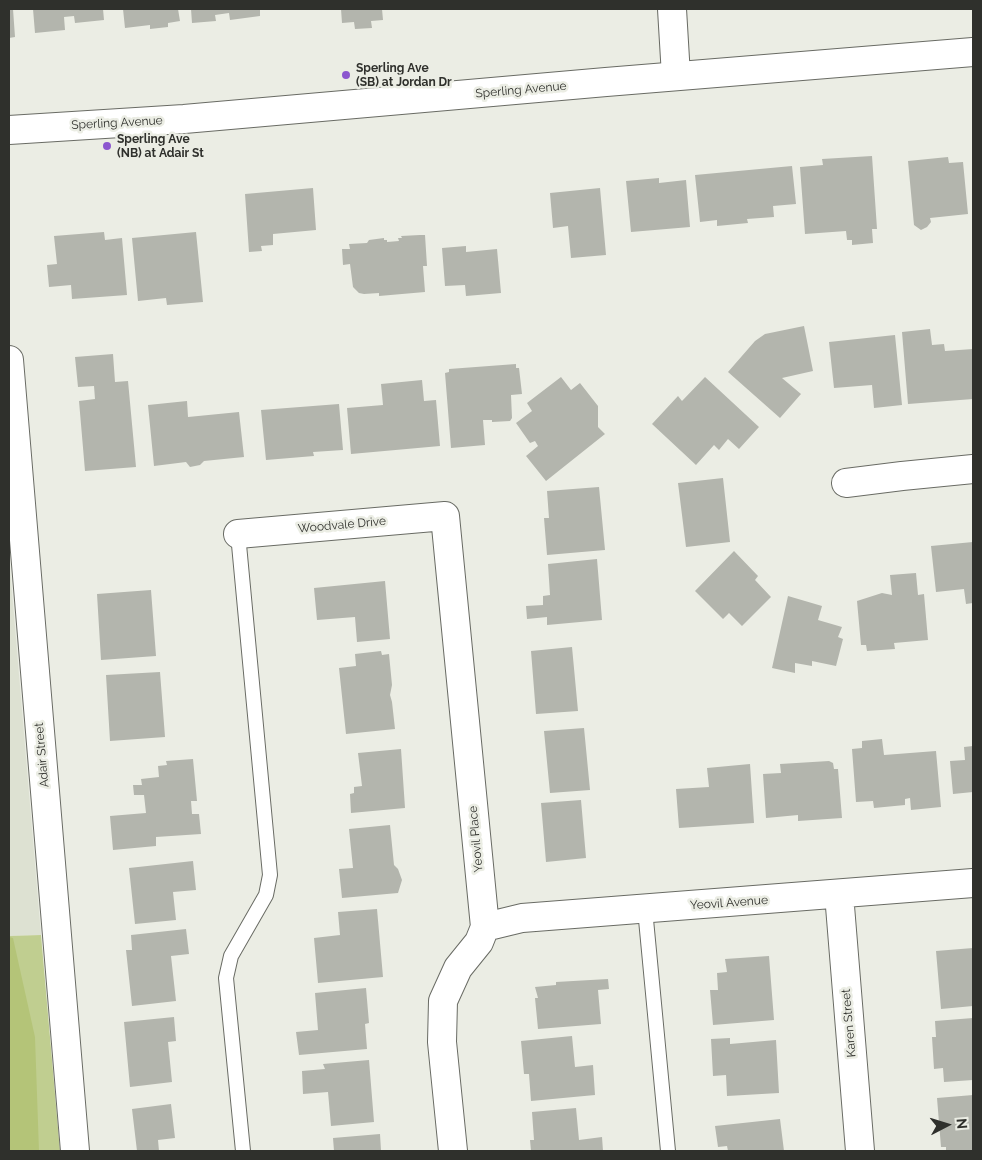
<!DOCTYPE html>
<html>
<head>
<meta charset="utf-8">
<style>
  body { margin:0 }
  #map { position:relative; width:982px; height:1160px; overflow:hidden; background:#ebede4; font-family:Raleway,sans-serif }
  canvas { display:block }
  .frame { position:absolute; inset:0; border:10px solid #2f302c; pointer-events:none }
  .north { position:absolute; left:922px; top:1100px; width:50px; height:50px; -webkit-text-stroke:4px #ebede4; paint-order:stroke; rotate:85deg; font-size:14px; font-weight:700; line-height:20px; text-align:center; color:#2f302c }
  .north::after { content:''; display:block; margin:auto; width:18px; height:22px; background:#2f302c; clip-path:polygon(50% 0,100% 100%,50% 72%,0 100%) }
</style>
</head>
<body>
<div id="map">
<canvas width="982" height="1160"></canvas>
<div class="frame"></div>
<div class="north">N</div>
</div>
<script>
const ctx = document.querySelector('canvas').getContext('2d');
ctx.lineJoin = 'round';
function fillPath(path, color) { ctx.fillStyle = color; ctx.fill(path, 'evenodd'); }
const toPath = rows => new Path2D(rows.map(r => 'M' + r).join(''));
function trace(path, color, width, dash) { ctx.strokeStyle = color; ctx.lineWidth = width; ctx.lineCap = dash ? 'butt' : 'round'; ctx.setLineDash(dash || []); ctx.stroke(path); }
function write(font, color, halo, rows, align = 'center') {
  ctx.font = font + ' Raleway,sans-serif'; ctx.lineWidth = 5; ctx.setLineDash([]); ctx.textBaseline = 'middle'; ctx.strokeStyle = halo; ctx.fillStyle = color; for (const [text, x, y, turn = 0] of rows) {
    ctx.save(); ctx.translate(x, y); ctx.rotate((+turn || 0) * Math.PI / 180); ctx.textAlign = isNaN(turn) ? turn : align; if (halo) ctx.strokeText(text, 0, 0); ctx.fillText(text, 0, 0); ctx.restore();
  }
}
fillPath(toPath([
  [9,556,41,935,9,936]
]), '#dde1d2');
fillPath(toPath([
  [41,935,60,1151,9,1151,9,936]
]), '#c0ce90');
fillPath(toPath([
  [9,937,13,938,35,1037,39,1151,9,1151]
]), '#b4c478');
fillPath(toPath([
  [9,9,13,9,15,37,9,38],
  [33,9,103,9,104,20,75,23,74,16,64,17,65,30,35,33],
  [123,9,178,9,180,21,168,23,168,27,150,29,150,25,125,28],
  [191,9,260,9,260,16,230,20,229,13,215,15,216,21,192,23],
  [341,9,382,9,383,20,371,21,372,28,355,29,354,22,342,23],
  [872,156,877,229,872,229,873,243,852,245,852,240,847,240,846,231,805,234,800,167,823,165,822,159],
  [948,157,949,163,963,162,968,214,930,218,931,222,927,227,921,230,914,225,908,161],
  [792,166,796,204,773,206,774,217,747,219,748,223,717,226,717,220,700,222,695,175],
  [659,178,659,183,686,180,690,227,631,232,626,181],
  [313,188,316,230,273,234,273,245,261,246,262,251,249,252,245,194],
  [600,188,606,255,571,258,568,226,553,228,550,193],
  [104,232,105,240,122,238,127,295,72,299,71,285,49,287,47,265,57,264,54,236],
  [196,232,203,302,167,305,166,298,138,301,132,238],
  [420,235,425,235,427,266,423,266,425,292,379,296,379,293,364,294,359,293,353,287,350,264,343,265,342,249,350,249,349,244,367,243,369,240,384,238,384,240,387,240,387,242,399,241,398,238,402,238,401,236],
  [466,246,466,252,497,249,501,293,466,296,465,285,445,286,442,248],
  [804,326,813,371,782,378,801,394,780,418,728,372,755,341,765,334],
  [930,329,932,345,944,344,945,351,973,349,973,399,908,404,902,332],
  [895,335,902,405,874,408,872,385,834,388,829,342],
  [113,354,115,382,128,381,136,467,85,471,79,401,95,399,94,386,78,387,75,357],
  [516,364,516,368,519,368,522,394,511,395,512,418,510,421,492,422,492,420,483,420,485,445,451,448,445,373,449,372,449,369],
  [561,377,571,390,580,383,598,406,598,427,605,434,546,481,526,456,538,446,535,441,530,443,516,423,532,411,527,403],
  [705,377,759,427,739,449,728,439,719,450,714,445,696,465,652,424,678,396,682,401],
  [422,380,424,401,436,400,440,446,351,454,347,408,383,405,381,384],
  [187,401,188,417,239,412,244,457,204,461,200,465,190,467,186,462,154,466,148,405],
  [339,404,343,450,313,452,314,456,266,460,261,410],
  [723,478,730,542,686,547,678,483],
  [599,487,605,550,547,555,544,518,549,518,547,491],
  [973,542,973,603,966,604,964,589,936,592,931,546],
  [734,551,758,576,755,580,771,597,742,626,729,613,723,619,695,591],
  [597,559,602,620,547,625,547,617,527,619,526,606,543,605,543,596,550,595,548,564],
  [916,573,918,595,924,594,928,640,894,643,895,649,867,651,866,645,861,645,857,601,882,593,892,595,890,575],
  [385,581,390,639,357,642,355,617,317,620,314,588],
  [151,590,156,656,101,660,97,594],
  [788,596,822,606,818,620,842,627,838,637,843,639,836,666,812,661,812,666,795,663,795,673,772,668],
  [572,647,578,711,536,714,531,651],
  [381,651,382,655,389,654,392,685,390,695,392,702,395,729,346,734,339,668,356,666,355,654],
  [160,672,165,737,110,741,106,675],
  [584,728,590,790,550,793,544,731],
  [882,739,884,755,936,751,941,807,911,810,910,798,905,799,905,805,874,808,873,801,856,802,852,749,862,748,862,741],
  [973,746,973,792,953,794,950,761,965,760,964,747],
  [401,749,405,808,351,813,350,794,354,793,354,787,362,786,358,753],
  [193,759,197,801,191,801,192,814,199,814,201,834,156,837,156,846,113,850,110,816,146,813,144,795,134,795,133,785,142,785,141,779,159,777,158,766,167,765,166,761],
  [829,761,833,763,834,769,838,769,842,818,798,821,798,815,766,818,763,774,781,773,780,764],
  [750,764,754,823,679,828,676,789,709,787,707,768],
  [581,800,586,858,546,862,541,803],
  [390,825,394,865,398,869,402,880,398,893,342,898,339,869,353,868,349,829],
  [193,861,196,890,173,892,176,920,135,924,129,868],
  [377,909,383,977,318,983,314,938,340,935,338,912],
  [186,929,189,954,171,956,176,1001,132,1006,126,950,132,950,131,935],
  [973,948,973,1006,941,1009,936,951],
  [769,956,774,1020,713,1025,710,990,718,990,717,973,727,972,725,959],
  [608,979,609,989,598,990,601,1024,538,1029,535,998,538,998,535,987,556,985,556,982],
  [366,988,369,1023,365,1024,367,1049,299,1055,296,1032,318,1030,315,993],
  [174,1017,176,1041,168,1042,172,1082,130,1087,124,1022],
  [973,1018,973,1080,944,1082,943,1068,934,1069,932,1037,936,1037,935,1021],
  [572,1036,575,1067,593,1065,595,1095,531,1101,529,1074,524,1074,521,1041],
  [730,1038,730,1044,776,1040,779,1093,727,1096,726,1075,713,1076,711,1039],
  [369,1060,374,1122,331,1126,328,1092,303,1094,302,1071,325,1069,323,1064],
  [973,1095,973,1151,946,1151,946,1147,941,1147,937,1098],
  [171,1104,175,1138,158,1140,159,1151,137,1151,132,1109],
  [576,1108,579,1140,602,1137,603,1151,531,1151,530,1140,534,1140,532,1112],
  [780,1119,784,1151,728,1151,727,1146,718,1147,715,1126],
  [380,1134,381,1151,334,1151,333,1138]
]), '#b3b5ad');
const lane = toPath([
  [238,534,270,875,266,895,231,956,226,978,243,1151],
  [645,909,668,1151]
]);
const street = toPath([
  [672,9,676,76],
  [9,360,75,1151],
  [846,483,902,476,973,469],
  [238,534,445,516,485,927,479,942,458,968,443,1001,442,1042,453,1151],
  [839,894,860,1151],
  [485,927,522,918,973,883]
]);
const secondary = toPath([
  [9,130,184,119,606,82,973,52]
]);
trace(lane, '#696b64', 16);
trace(street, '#696b64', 30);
trace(secondary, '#696b64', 30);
trace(lane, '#fff', 14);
trace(street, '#fff', 28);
trace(secondary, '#fff', 28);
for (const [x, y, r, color] of [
  [346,75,5,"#8c57cf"],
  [107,146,5,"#8c57cf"]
]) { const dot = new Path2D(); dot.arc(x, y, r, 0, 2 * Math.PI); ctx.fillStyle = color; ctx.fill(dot); trace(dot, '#ebede4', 2); }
write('bold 12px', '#2f302c', '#ebede4', [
  ["Sperling Ave",356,68],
  ["(SB) at Jordan Dr",356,82],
  ["Sperling Ave",117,139],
  ["(NB) at Adair St",117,153]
], 'left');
write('12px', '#2f302c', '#ebede4', [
  ["Sperling Avenue",521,90,-5],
  ["Sperling Avenue",117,123,-3],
  ["Woodvale Drive",342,525,-5],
  ["Adair Street",42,755,-95],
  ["Yeovil Place",476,839,-95],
  ["Yeovil Avenue",729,903,-4],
  ["Karen Street",849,1023,-95]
]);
</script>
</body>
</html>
